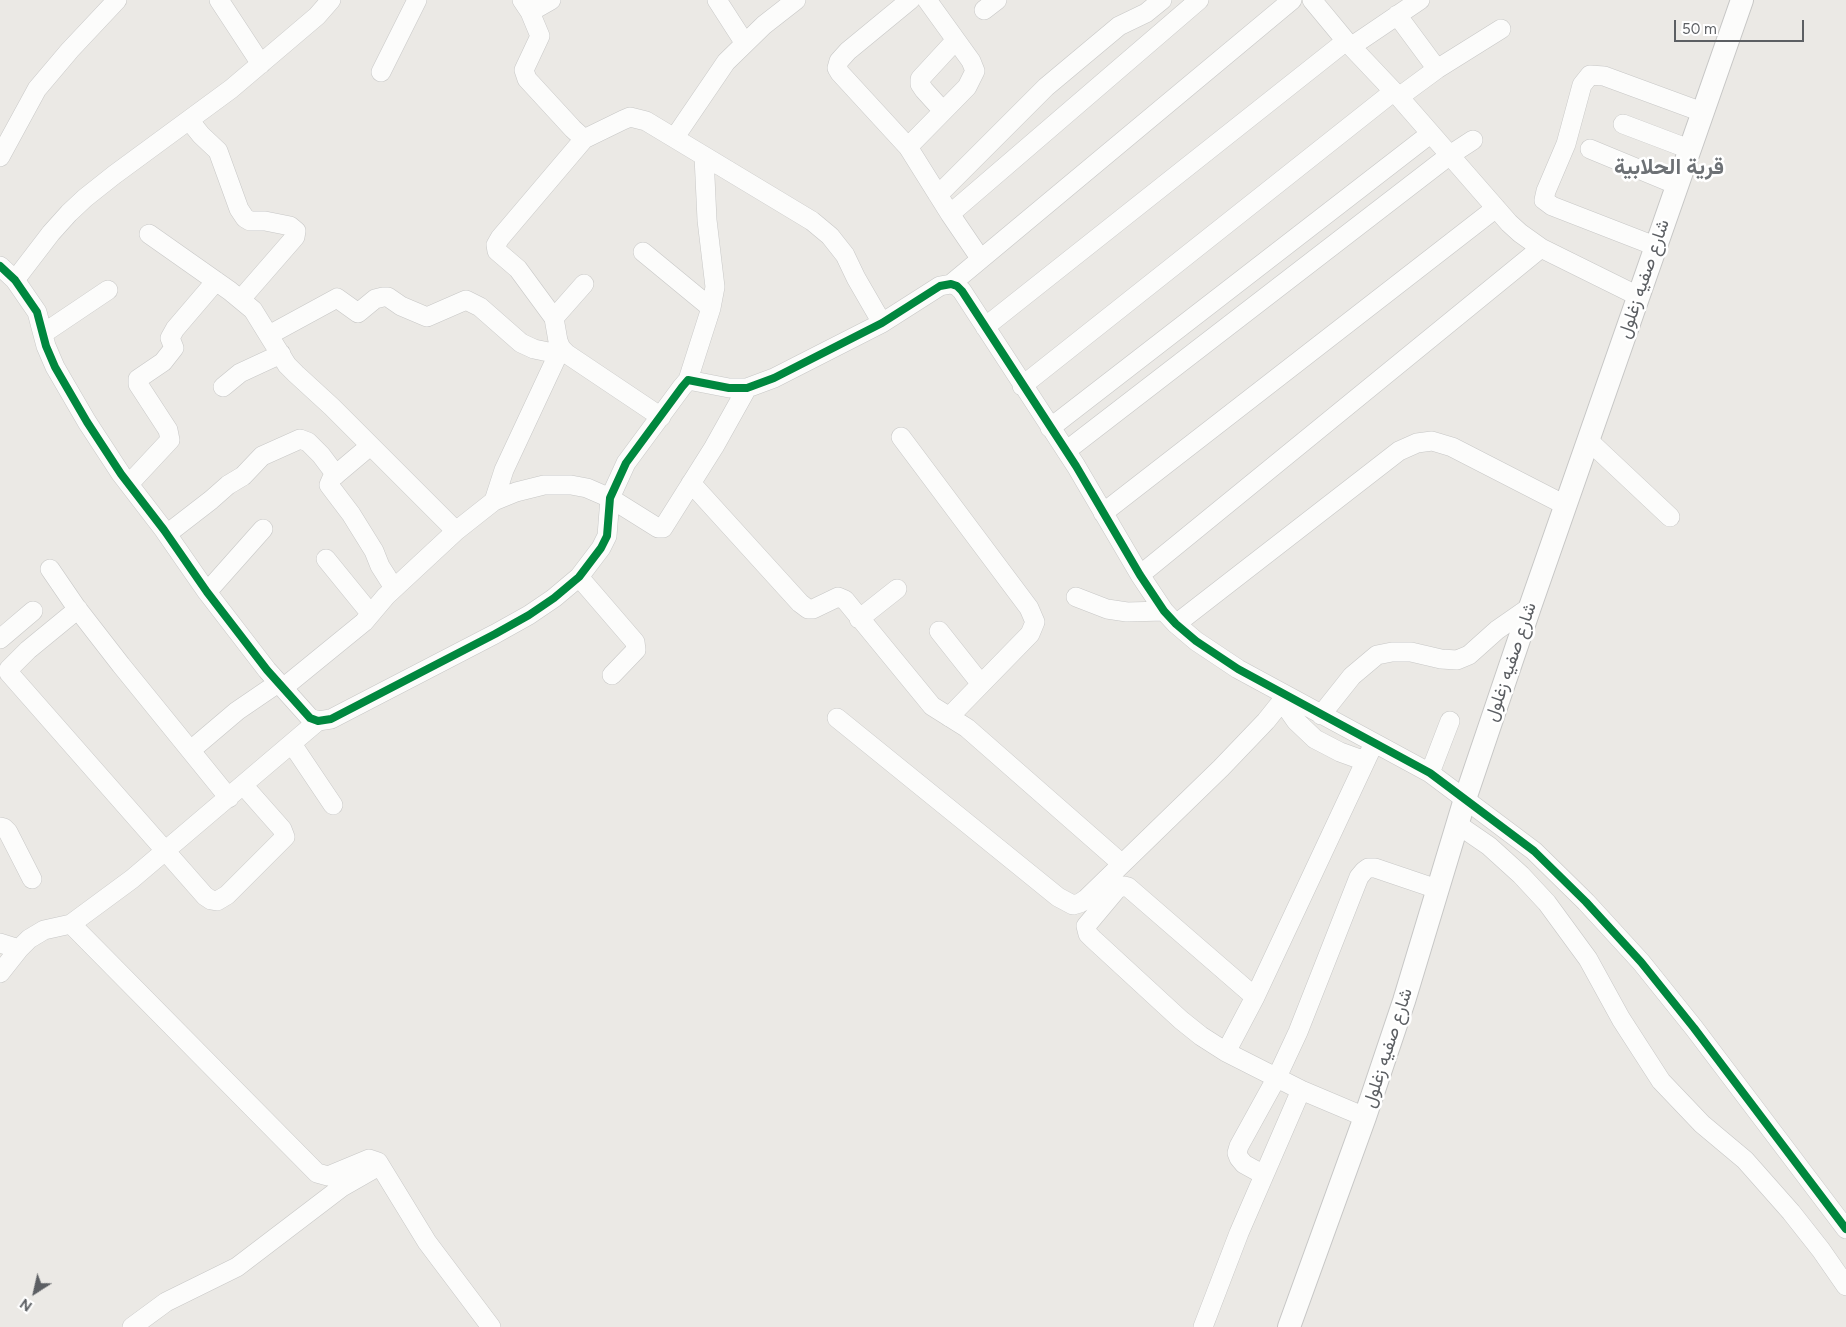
<!DOCTYPE html>
<html>
<head>
<meta charset="utf-8">
<style>
  body { margin:0 }
  #map { position:relative; width:1846px; height:1327px; overflow:hidden; background:#ebe9e5; font-family:Figtree,sans-serif }
  canvas { display:block }
  .north { position:absolute; left:10px; top:1267px; width:50px; height:50px; -webkit-text-stroke:4px #fff; paint-order:stroke; rotate:215deg; font-size:14px; font-weight:700; line-height:20px; text-align:center; color:#5c5f63 }
  .north::after { content:''; display:block; margin:auto; width:18px; height:22px; background:#5c5f63; clip-path:polygon(50% 0,100% 100%,50% 72%,0 100%) }
  .scale { position:absolute; left:1674px; top:20px; width:130px; height:22px; box-sizing:border-box; border:2px solid #5c5f63; border-top:0; padding-left:6px; font-size:15px; line-height:18px; white-space:nowrap; color:#5c5f63; -webkit-text-stroke:4px #fff; paint-order:stroke }
</style>
</head>
<body>
<div id="map">
<canvas width="1846" height="1327"></canvas>
<div class="north">N</div>
<div class="scale">50 m</div>
</div>
<script>
const ctx = document.querySelector('canvas').getContext('2d');
ctx.lineJoin = 'round';
const toPath = rows => new Path2D(rows.map(r => 'M' + r).join(''));
function trace(path, color, width, dash) { ctx.strokeStyle = color; ctx.lineWidth = width; ctx.lineCap = dash ? 'butt' : 'round'; ctx.setLineDash(dash || []); ctx.stroke(path); }
function write(font, color, halo, rows, align = 'center') {
  ctx.font = font + ' Figtree,Vazirmatn,sans-serif'; ctx.lineWidth = 5; ctx.setLineDash([]); ctx.textBaseline = 'middle'; ctx.strokeStyle = halo; ctx.fillStyle = color; for (const [text, x, y, turn = 0] of rows) {
    ctx.save(); ctx.translate(x, y); ctx.rotate((+turn || 0) * Math.PI / 180); ctx.textAlign = isNaN(turn) ? turn : align; if (halo) ctx.strokeText(text, 0, 0); ctx.fillText(text, 0, 0); ctx.restore();
  }
}
const minor = toPath([
  [219,0,261,64],
  [522,0,530,12,540,36,524,70,527,79,573,129,584,139],
  [717,0,744,42],
  [910,0,848,51,839,61,837,68,840,73,908,147,950,214,980,258],
  [1312,0,1346,41,1399,97,1509,223,1520,233,1541,248,1638,296],
  [984,10,997,0],
  [530,12,551,0],
  [1397,15,1437,69],
  [1352,46,1420,0],
  [381,72,417,0],
  [1399,97,1437,69,1501,29],
  [943,111,924,90,920,84,920,79,955,41],
  [189,120,201,135,218,151,239,209,245,218,250,221,265,221,290,226,296,231,295,237,241,299],
  [1623,124,1689,149],
  [675,137,726,62,764,25,796,0],
  [908,147,967,87,975,71,971,61,927,0],
  [1590,149,1677,185],
  [0,157,37,89,70,50,117,0],
  [938,195,1046,87,1119,26,1146,13,1162,0],
  [950,214,1199,0],
  [149,234,230,291,253,310,287,365,296,374,332,407,456,531],
  [1655,246,1552,206,1544,200,1546,191,1566,144,1582,85,1590,75,1604,76,1702,112],
  [643,252,711,308],
  [0,266,15,280,37,312,46,346,55,367,87,422,121,474,164,530,207,592,267,670,310,718,318,721,331,719,495,634,529,615,554,598,579,577,601,548,607,536,610,498,626,463,682,387,688,380,729,388,747,388,774,378,882,323,940,286,951,284,957,286,962,291,1076,466,1140,575,1164,611,1176,624,1196,641,1238,669,1430,773,1534,851,1586,902,1641,962,1694,1028,1846,1229],
  [15,280,51,233,69,213,85,198,114,175,231,89,317,16,331,0],
  [951,284,1292,0],
  [554,318,584,284],
  [985,327,1346,41],
  [44,333,108,290],
  [269,335,337,298,358,313,375,299,383,297,388,297,401,306,427,317,466,300,480,307,521,343,534,349,558,354],
  [688,380,711,308,715,287,707,220,704,156],
  [1022,386,1393,92],
  [223,387,240,373,281,354],
  [661,417,567,354,561,348,558,341,554,318,518,269,497,251,496,245,500,238,584,139,623,120,630,117,646,121,812,221,830,236,845,255,856,278,882,323],
  [1050,428,1430,134],
  [901,437,1029,608,1035,622,1030,634,949,717],
  [1588,440,1670,517],
  [370,446,332,478,329,485,351,514,374,551,380,566,394,588],
  [1066,451,1450,155,1473,140],
  [691,483,800,603,808,609,813,609,838,597,845,600,932,706,967,728,1121,863],
  [129,484,170,440,168,430,138,384,138,379,163,362,174,348,170,338,175,329,216,281],
  [494,501,504,470,561,348],
  [1103,513,1496,208],
  [167,534,211,500,228,485,243,476,262,456,300,439,308,442,321,455,336,475],
  [326,559,370,613],
  [50,569,76,607,121,665,229,798],
  [1140,575,1541,248],
  [579,577,635,642,636,650,612,675],
  [207,592,263,529],
  [1076,597,1107,609,1127,612,1164,611],
  [78,609,28,650,9,669,9,673,205,896,211,900,217,901,227,895,285,837,282,829,244,786],
  [859,619,897,589],
  [1176,624,1399,451,1417,443,1432,441,1452,447,1565,505],
  [939,631,981,684],
  [0,639,33,611],
  [283,688,364,622,386,596,456,531,494,501,516,492,544,485,571,485,587,488,610,498,658,528,663,528,714,447,747,388],
  [1282,701,1296,721,1315,739,1340,752,1365,761],
  [1321,715,1352,676,1377,655,1392,652,1411,652,1441,659,1457,660,1469,655,1497,630,1530,607],
  [837,718,1058,897,1073,905,1080,903,1086,899,1221,768,1266,721,1286,696],
  [292,744,333,805],
  [191,750,237,711,278,683],
  [1430,773,1450,721],
  [1457,824,1489,846,1521,875,1547,903,1588,959,1621,1019,1661,1081,1702,1124,1745,1160,1791,1212,1821,1250,1846,1286],
  [0,827,4,828,8,832,32,879],
  [71,924,317,1173,328,1176,369,1159,378,1162,427,1242,491,1327],
  [0,943,19,949],
  [0,973,19,949,29,939,44,930,71,924,132,879,318,721],
  [1255,997,1128,887,1124,886,1117,889,1086,926,1088,934,1093,939,1181,1020,1201,1036,1226,1052,1301,1090,1365,1117],
  [1226,1052,1255,997,1374,743],
  [1264,1175,1244,1164,1239,1158,1237,1153,1239,1146,1277,1077,1298,1032,1359,877,1364,871,1368,868,1375,868,1437,889],
  [132,1327,166,1302,237,1267,342,1187,377,1167],
  [1203,1327,1239,1233,1301,1090]
]);
const tertiary = toPath([
  [1289,1327,1365,1117,1404,1001,1465,799,1530,607,1742,0]
]);
trace(minor, '#c7c7c6', 20);
trace(tertiary, '#c7c7c6', 24);
trace(minor, '#fcfcfb', 19);
trace(tertiary, '#fcfcfb', 22);
trace(toPath([
  [0,266,15,280,37,312,46,346,55,367,87,422,121,474,164,530,207,592,267,670,310,718,318,721,331,719,495,634,529,615,554,598,579,577,601,548,607,536,610,498,626,463,682,387,688,380,729,388,747,388,774,378,882,323,940,286,951,284,957,286,962,291,1076,466,1140,575,1164,611,1176,624,1196,641,1238,669,1430,773,1534,851,1586,902,1641,962,1694,1028,1846,1229]
]), '#00873e', 8);
write('18px', '#5c5f63', '#fff', [
  ["شارع صفيه زغلول",1644,279,-71],
  ["شارع صفيه زغلول",1511,662,-71],
  ["شارع صفيه زغلول",1388,1048,-72]
]);
write('bold 22px', '#6d7175', '#fff', [
  ["قرية الحلابية",1669,168]
]);
</script>
</body>
</html>
